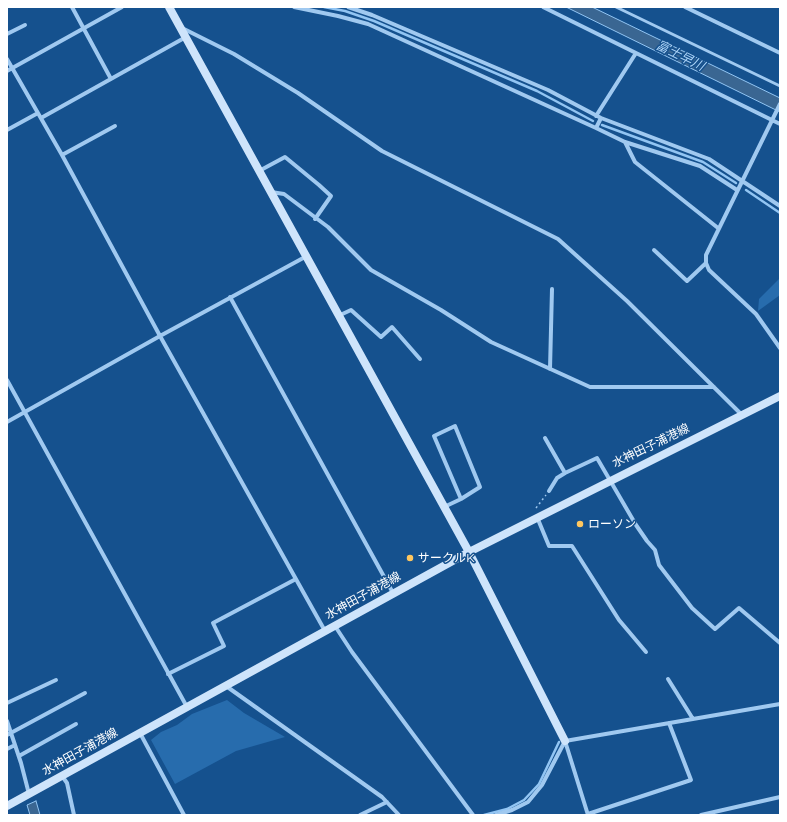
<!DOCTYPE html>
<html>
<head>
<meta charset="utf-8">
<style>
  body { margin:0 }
  #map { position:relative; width:787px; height:822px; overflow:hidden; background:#15518e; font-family:Montserrat,sans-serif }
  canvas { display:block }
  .frame { position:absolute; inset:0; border:8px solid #fff; pointer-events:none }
</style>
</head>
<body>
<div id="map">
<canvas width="787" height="822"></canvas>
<div class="frame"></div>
</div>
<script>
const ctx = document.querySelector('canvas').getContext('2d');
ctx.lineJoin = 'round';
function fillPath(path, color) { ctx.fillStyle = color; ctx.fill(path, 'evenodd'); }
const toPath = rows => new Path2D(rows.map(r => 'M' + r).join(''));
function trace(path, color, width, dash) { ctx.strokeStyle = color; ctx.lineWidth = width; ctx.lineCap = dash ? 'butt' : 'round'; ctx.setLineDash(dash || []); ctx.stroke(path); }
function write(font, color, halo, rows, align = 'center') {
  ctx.font = font + ' Montserrat,"Noto Sans JP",sans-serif'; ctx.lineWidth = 3; ctx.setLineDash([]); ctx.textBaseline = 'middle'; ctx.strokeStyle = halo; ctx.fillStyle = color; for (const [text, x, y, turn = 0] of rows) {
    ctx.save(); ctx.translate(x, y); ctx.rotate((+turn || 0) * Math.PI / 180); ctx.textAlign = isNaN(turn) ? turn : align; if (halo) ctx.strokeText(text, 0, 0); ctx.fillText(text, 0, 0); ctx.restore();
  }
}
fillPath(toPath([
  [780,278,780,295,758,311,759,299],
  [227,700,244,713,285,737,236,751,175,784,151,740,161,732,177,725,192,714]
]), '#276cad');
const water = toPath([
  [566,7,592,7,780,98,780,112,566,7],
  [36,801,40,815,30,815,27,805,36,801]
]);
fillPath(water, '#3a6692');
trace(water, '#92c5f3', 1);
trace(toPath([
  [324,7,345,11,374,21,537,91,593,121],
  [602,125,703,162,736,183],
  [746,190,780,213],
  [484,815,507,809,524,800,539,784,559,742]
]), '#92c5f3', 2.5);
trace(toPath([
  [536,508,546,495]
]), '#a0c9f0', 1.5, [2, 3]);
trace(toPath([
  [616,7,780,86]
]), '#a0c9f0', 3);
trace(toPath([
  [72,7,111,79],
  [294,7,338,16,368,24,596,128],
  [348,7,372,15,548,90,601,118,709,159,780,206],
  [543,7,636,53],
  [685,7,780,53],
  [182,28,234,54,298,93,382,151,558,239,627,301,742,415],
  [7,34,25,25],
  [7,59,62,155,160,336,325,631],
  [7,71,122,7],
  [780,104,706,255,706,263,709,270,756,314,780,348],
  [596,116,636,53,780,124],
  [41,118,186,37],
  [601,118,596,128,625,142,635,162,718,228],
  [7,130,38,113],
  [625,142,700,166,737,190],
  [62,155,115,126],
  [259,171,285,157,319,185,331,196,315,219],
  [271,192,284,194,328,227,371,270,441,310,491,342,590,387,714,387],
  [654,250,687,281,706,263],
  [230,297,393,593],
  [338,316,351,310,381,337,392,327,420,359],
  [550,369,552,289],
  [7,380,187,707],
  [7,422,160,336,305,257],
  [545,438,565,473],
  [549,491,557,478,565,473,597,458,636,525,647,541,655,550,659,565,692,608,715,629,739,608,780,643],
  [444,507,461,499,480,487,455,426,434,436,461,499],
  [537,517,549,546,572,546,619,620,646,652],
  [335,626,352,652,473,815],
  [168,674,224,646,213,623,296,579],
  [668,679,693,719],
  [226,686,382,797,399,815],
  [7,703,56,680],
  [7,721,21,763,29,794],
  [140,733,184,815],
  [7,735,85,693],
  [565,741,780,704],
  [565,741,588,815],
  [7,749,15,745],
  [19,756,76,724],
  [62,776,67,783,74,815],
  [588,814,691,780,669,723],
  [360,815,387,802],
  [496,815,512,810,528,802,542,785,565,741],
  [701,815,780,797]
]), '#a0c9f0', 4);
trace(toPath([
  [169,7,469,552,565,741],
  [7,806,469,552,780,396]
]), '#cee4fb', 8);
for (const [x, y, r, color] of [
  [580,524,4,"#ffc75f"],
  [410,558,4,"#ffc75f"]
]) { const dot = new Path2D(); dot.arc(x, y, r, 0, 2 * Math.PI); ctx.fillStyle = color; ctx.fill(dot); trace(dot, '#15518e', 1.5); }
write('12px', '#fff', '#15518e', [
  ["水神田子浦港線",651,446,-26],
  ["水神田子浦港線",363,596,-29],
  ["水神田子浦港線",80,752,-29]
]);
write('12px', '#fff', '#15518e', [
  ["ローソン",588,524],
  ["サークルK",418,558]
], 'left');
write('italic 13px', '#acd3f7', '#15518e', [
  ["富士早川",680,56,26]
]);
</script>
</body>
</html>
